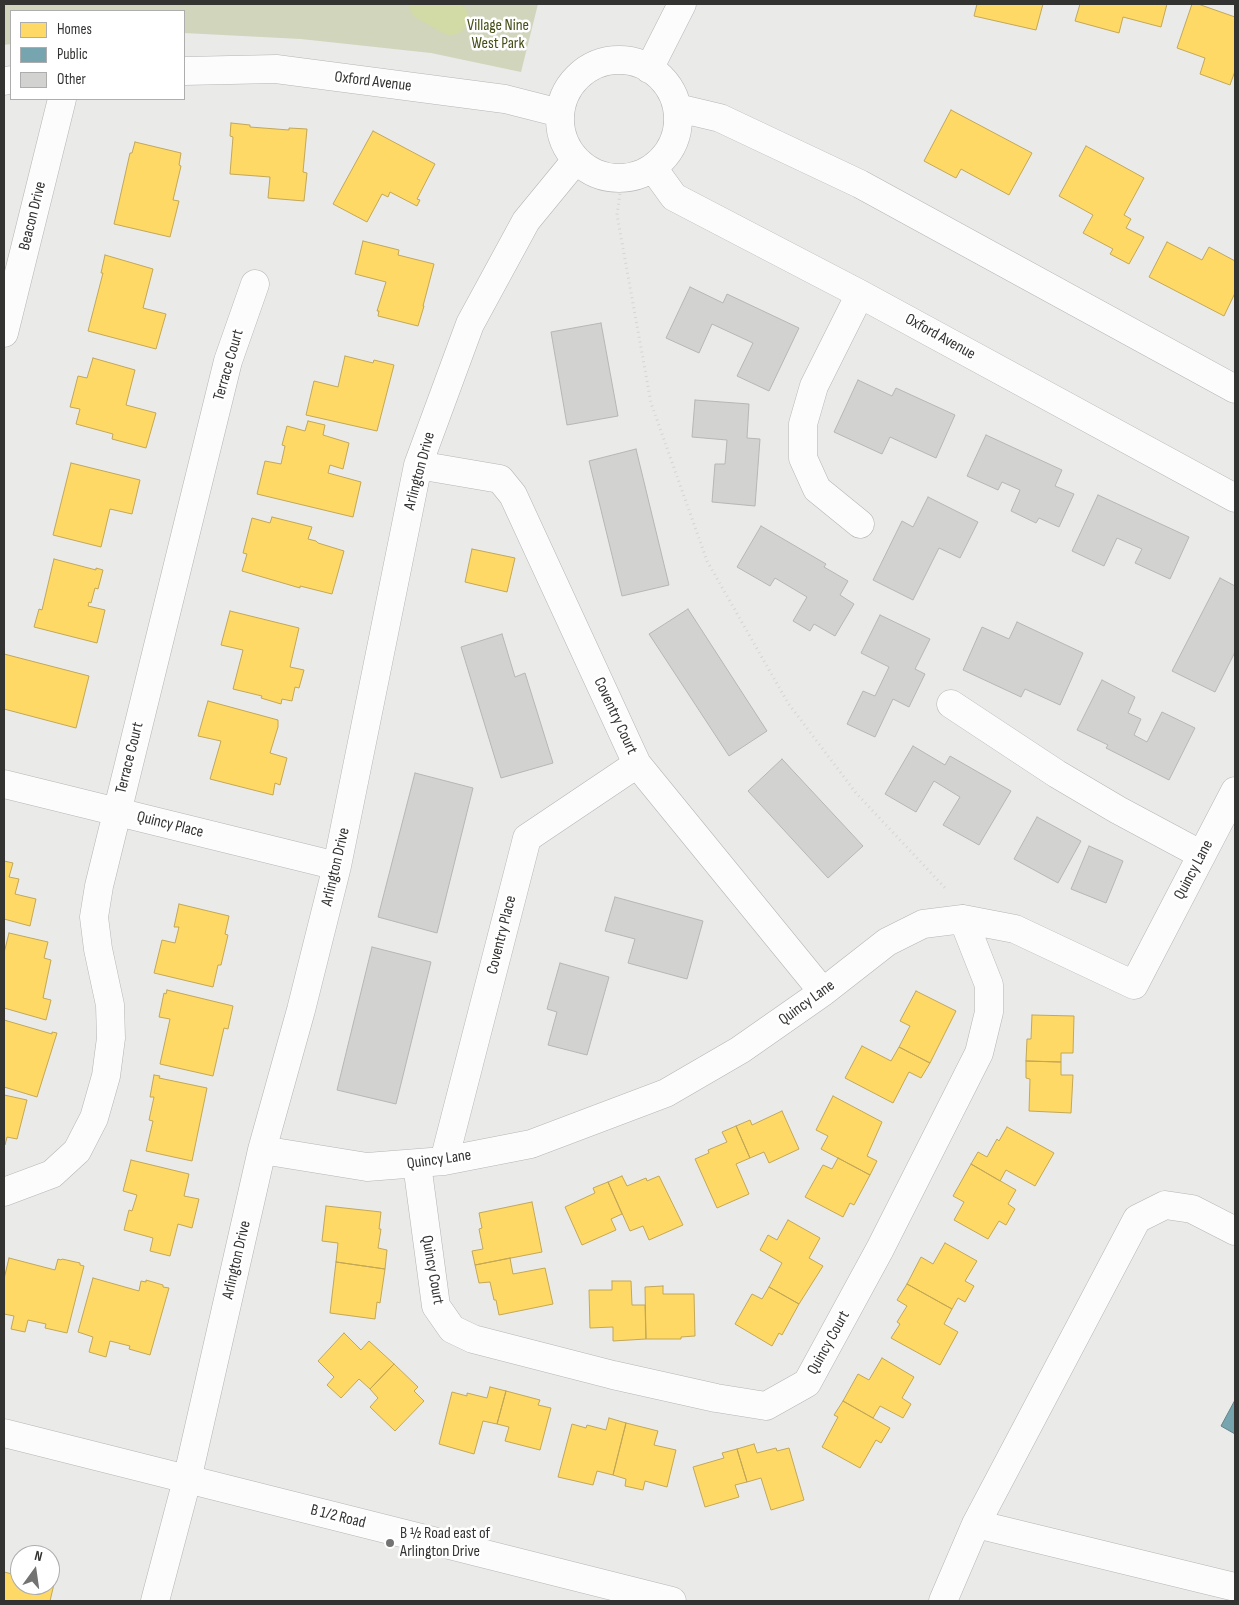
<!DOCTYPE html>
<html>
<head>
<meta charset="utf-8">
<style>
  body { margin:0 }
  #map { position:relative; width:1239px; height:1605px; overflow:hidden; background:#eaeae9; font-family:"Sofia Sans Condensed",sans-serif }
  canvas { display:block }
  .frame { position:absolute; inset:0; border:5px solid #333332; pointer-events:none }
  .legend { position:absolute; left:10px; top:10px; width:175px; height:90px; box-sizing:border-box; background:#fff; border:1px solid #adadad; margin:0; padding:6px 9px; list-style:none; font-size:15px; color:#333332 }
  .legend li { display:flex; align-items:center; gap:10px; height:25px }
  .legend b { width:25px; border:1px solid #adadad }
  .north { position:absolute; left:10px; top:1545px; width:50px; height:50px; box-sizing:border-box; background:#fff; border:1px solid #adadad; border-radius:50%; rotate:14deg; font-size:14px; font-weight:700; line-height:20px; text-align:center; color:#333332 }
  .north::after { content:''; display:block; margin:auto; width:18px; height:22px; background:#737372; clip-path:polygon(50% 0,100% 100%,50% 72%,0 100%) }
</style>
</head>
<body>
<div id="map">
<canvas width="1239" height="1605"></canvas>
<div class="frame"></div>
<ul class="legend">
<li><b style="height:14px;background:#ffd966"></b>Homes</li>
<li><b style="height:14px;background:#76a5af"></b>Public</li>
<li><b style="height:14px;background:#d2d2d1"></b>Other</li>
</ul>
<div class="north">N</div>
</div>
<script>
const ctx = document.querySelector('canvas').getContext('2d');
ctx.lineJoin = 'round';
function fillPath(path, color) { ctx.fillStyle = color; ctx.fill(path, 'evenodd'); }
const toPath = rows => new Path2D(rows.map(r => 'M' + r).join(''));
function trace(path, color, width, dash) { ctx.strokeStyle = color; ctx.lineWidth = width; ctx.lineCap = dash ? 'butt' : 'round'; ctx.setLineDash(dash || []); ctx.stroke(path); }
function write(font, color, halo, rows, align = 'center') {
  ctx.font = font + ' "Sofia Sans Condensed",sans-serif'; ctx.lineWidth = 5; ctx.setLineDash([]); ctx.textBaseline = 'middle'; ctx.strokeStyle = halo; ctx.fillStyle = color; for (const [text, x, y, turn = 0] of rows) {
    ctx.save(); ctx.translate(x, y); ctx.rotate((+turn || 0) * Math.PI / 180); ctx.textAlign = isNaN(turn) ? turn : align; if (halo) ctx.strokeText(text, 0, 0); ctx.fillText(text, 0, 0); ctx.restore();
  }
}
fillPath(toPath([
  [4,4,538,4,521,72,431,53,301,39,184,33,184,11,11,11,11,44,4,45]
]), '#d0d5bc');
const homes = toPath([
  [977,4,1043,4,1036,30,974,16,977,4],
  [1080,4,1167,4,1161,27,1123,17,1119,33,1075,21,1080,4],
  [1192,4,1198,4,1235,17,1235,71,1230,85,1200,74,1205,58,1177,48,1192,4],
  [951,110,1032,153,1009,195,961,169,956,178,924,161,951,110],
  [231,123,250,125,250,127,289,130,289,128,307,129,303,172,307,173,304,201,268,198,270,177,230,174,233,137,230,136,231,123],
  [373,131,435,164,417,199,420,200,417,206,390,192,388,197,382,194,367,222,333,204,373,131],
  [135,142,181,153,179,165,181,166,173,200,179,201,170,237,114,224,130,153,132,153,135,142],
  [1086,146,1144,178,1124,215,1131,219,1126,228,1144,237,1129,264,1110,254,1113,249,1083,233,1093,215,1059,196,1086,146],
  [363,241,399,250,398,255,434,264,423,306,424,306,418,326,378,316,379,311,377,311,386,282,355,274,363,241],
  [1167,242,1202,260,1209,247,1235,261,1235,293,1224,316,1149,277,1167,242],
  [105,255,153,269,143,308,166,314,156,349,88,331,103,273,101,273,105,255],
  [345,356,373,363,374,360,394,365,377,431,306,415,314,381,338,387,345,356],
  [93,358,135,370,126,405,156,413,146,448,112,439,113,434,76,424,80,409,70,407,78,376,87,378,93,358],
  [308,421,325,425,323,435,349,443,343,469,330,465,328,473,361,482,353,517,257,494,265,461,281,464,285,446,282,445,287,426,305,431,308,421],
  [71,463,140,480,132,514,110,509,101,547,53,535,71,463],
  [272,517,312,527,308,539,316,541,318,543,344,551,332,594,300,586,300,588,242,571,247,554,243,553,252,518,270,523,272,517],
  [472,549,515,558,507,592,465,582,472,549],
  [54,559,96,570,96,568,103,570,98,589,95,588,91,603,89,602,88,606,105,610,97,643,34,627,39,609,42,610,54,559],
  [230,611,299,628,290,667,304,670,299,688,295,687,292,701,282,699,281,704,261,698,262,696,233,689,243,650,221,645,230,611],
  [4,654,89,676,76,728,4,709,4,654],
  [208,701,278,720,278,727,270,753,287,758,280,785,275,783,273,795,210,779,221,741,198,736,208,701],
  [4,861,13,863,9,877,19,879,15,894,36,899,30,926,4,919,4,861],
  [179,904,229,916,225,934,228,935,221,965,218,965,213,987,154,973,162,940,175,943,179,927,174,927,179,904],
  [9,933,48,942,44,958,51,960,43,998,51,1000,46,1020,4,1008,4,953,9,933],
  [167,990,233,1006,228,1029,224,1028,213,1076,160,1064,170,1019,159,1017,164,993,166,994,167,990],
  [916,991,956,1011,930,1063,899,1047,910,1026,900,1021,916,991],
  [1032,1015,1074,1016,1073,1053,1061,1053,1061,1062,1026,1061,1027,1039,1031,1039,1032,1015],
  [4,1020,52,1034,52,1032,57,1033,37,1097,4,1087,4,1020],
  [862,1046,891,1061,899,1047,930,1063,921,1078,909,1072,893,1103,845,1078,862,1046],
  [1026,1061,1061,1062,1061,1075,1073,1075,1071,1113,1029,1111,1030,1079,1026,1078,1026,1061],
  [154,1075,160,1076,159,1078,207,1088,192,1161,146,1151,153,1121,149,1120,154,1097,150,1097,154,1075],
  [4,1095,27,1100,17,1139,7,1137,5,1145,4,1145,4,1095],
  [833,1096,882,1122,867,1156,877,1161,870,1175,821,1149,828,1136,816,1130,833,1096],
  [782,1111,799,1149,769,1163,764,1152,750,1158,736,1126,750,1120,752,1125,782,1111],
  [736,1126,750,1158,736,1164,749,1194,717,1208,695,1159,709,1153,708,1150,727,1142,722,1132,736,1126],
  [1007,1127,1054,1153,1035,1186,1006,1170,1000,1181,971,1164,978,1152,987,1157,997,1139,999,1141,1007,1127],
  [838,1158,870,1175,854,1205,850,1203,843,1217,805,1197,823,1165,832,1169,838,1158],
  [131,1160,189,1174,184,1196,199,1199,192,1228,178,1224,170,1256,150,1251,153,1238,124,1230,129,1210,132,1211,137,1195,123,1191,131,1160],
  [971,1164,1016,1190,1008,1204,1015,1209,1006,1225,999,1221,988,1239,954,1220,964,1202,953,1196,971,1164],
  [622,1176,627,1186,646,1178,647,1181,659,1176,683,1225,649,1240,643,1226,630,1231,608,1182,622,1176],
  [608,1182,622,1214,611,1219,616,1230,582,1245,565,1207,595,1193,593,1188,608,1182],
  [532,1202,542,1252,475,1265,472,1251,483,1249,479,1229,482,1228,479,1213,532,1202],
  [326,1206,381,1212,379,1229,381,1229,378,1248,387,1250,385,1269,336,1262,338,1243,322,1241,326,1206],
  [788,1220,820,1238,809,1258,823,1266,799,1304,769,1287,782,1263,760,1250,768,1235,777,1240,788,1220],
  [945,1243,977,1261,965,1281,974,1286,965,1302,958,1298,952,1309,907,1284,921,1257,933,1264,945,1243],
  [9,1258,55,1270,58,1259,61,1260,62,1259,80,1263,80,1265,84,1266,67,1333,45,1328,46,1324,28,1320,25,1332,11,1329,14,1316,4,1314,4,1279,9,1258],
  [510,1258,513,1274,545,1268,553,1304,499,1315,496,1300,494,1300,490,1282,479,1283,475,1265,510,1258],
  [336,1262,385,1269,380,1303,377,1302,375,1319,330,1313,336,1262],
  [93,1278,139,1291,141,1281,146,1282,146,1280,163,1285,163,1287,169,1288,150,1355,129,1349,130,1346,110,1341,106,1357,89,1352,93,1337,78,1332,93,1278],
  [612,1281,631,1281,632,1305,645,1305,646,1339,613,1341,613,1327,590,1328,589,1290,612,1290,612,1281],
  [907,1284,952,1309,944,1324,958,1332,940,1365,891,1338,900,1324,897,1322,907,1306,897,1300,907,1284],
  [663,1286,663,1294,694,1294,695,1336,681,1337,681,1339,646,1339,645,1287,663,1286],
  [769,1287,799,1304,782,1335,779,1333,772,1346,735,1324,752,1294,762,1299,769,1287],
  [344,1333,361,1350,369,1341,394,1364,370,1389,359,1379,341,1398,327,1385,334,1377,318,1361,344,1333],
  [882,1358,914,1377,902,1398,911,1404,903,1418,880,1406,873,1418,843,1401,858,1374,869,1380,882,1358],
  [394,1364,418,1387,414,1391,424,1401,395,1431,370,1407,378,1398,370,1389,394,1364],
  [490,1387,506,1391,497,1424,483,1421,474,1454,439,1444,452,1392,467,1396,467,1393,487,1398,490,1387],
  [506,1391,540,1400,538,1405,551,1408,540,1450,505,1441,509,1427,497,1424,506,1391],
  [843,1401,890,1428,881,1443,876,1440,860,1468,822,1447,838,1417,834,1415,843,1401],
  [609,1418,626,1423,613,1475,597,1471,593,1485,558,1477,572,1424,586,1428,587,1425,606,1430,609,1418],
  [626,1423,658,1431,654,1445,676,1450,667,1487,645,1481,643,1490,625,1486,626,1479,613,1475,626,1423],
  [754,1444,757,1453,776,1448,777,1451,789,1448,804,1500,771,1510,761,1478,747,1482,737,1449,754,1444],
  [737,1449,747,1482,735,1485,739,1497,705,1507,693,1467,724,1458,722,1453,737,1449],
  [4,1572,20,1576,20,1585,54,1584,50,1601,4,1601,4,1572]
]);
fillPath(homes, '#ffd966');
trace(homes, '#c2a756', 1);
const public = toPath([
  [1235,1400,1235,1434,1221,1426,1235,1400]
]);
fillPath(public, '#76a5af');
trace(public, '#62838a', 1);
trace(toPath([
  [426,4,451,18]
]), '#d2dba6', 34);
const building = toPath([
  [690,287,723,303,727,294,799,328,769,391,737,376,753,343,712,324,699,353,666,338,690,287],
  [601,323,618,416,567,425,551,332,601,323],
  [858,380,892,396,896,388,955,415,936,458,890,437,882,454,834,432,858,380],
  [695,400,749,404,747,438,760,439,755,506,712,502,715,464,725,464,727,440,692,437,695,400],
  [986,435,1062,470,1055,486,1074,494,1059,527,1039,518,1036,523,1011,511,1020,490,1002,482,998,490,967,476,986,435],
  [636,449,669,585,622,596,589,461,636,449],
  [1098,495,1189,537,1170,579,1135,563,1142,549,1117,538,1104,566,1072,551,1098,495],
  [928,497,978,522,960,558,939,548,913,600,873,580,902,521,913,527,928,497],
  [761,526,826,564,824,567,848,581,840,595,854,604,835,636,814,624,810,631,793,621,807,597,775,578,770,586,737,567,761,526],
  [1220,578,1235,586,1235,652,1215,692,1172,671,1220,578],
  [688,609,767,731,729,756,649,634,688,609],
  [880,615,930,639,915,669,925,674,909,707,893,699,875,737,847,724,863,691,875,696,889,667,861,653,880,615],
  [1017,622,1083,653,1060,705,1025,689,1021,697,963,670,982,627,1009,639,1017,622],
  [502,634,515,677,525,673,553,763,501,778,461,647,502,634],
  [1102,680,1135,697,1128,713,1141,719,1134,735,1147,742,1162,712,1195,728,1169,780,1106,748,1108,745,1077,730,1102,680],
  [913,746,945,765,950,756,1011,791,979,845,943,825,960,797,934,781,916,812,885,794,913,746],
  [782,759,863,846,828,878,748,791,782,759],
  [415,773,473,788,437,933,378,917,415,773],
  [1037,817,1081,841,1058,883,1014,859,1037,817],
  [1089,846,1123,861,1106,903,1071,889,1089,846],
  [615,897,703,921,687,979,628,963,635,939,605,931,615,897],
  [372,947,431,962,396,1104,337,1090,372,947],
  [560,963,609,977,587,1055,548,1045,557,1012,547,1009,560,963]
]);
fillPath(building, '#d2d2d1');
trace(building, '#b6b6b5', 1);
const minor = toPath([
  '560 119a59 59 0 1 1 118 0a59 59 0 1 1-118 0Z',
  [649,69,682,4],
  [184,71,276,69,505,99,560,113],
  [4,81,11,80],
  [678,108,720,118,860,184,1235,389],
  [653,168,674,197,860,294,1235,498],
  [4,333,62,99],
  [418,465,500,479,513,495,637,764,823,992],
  [860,524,817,489,803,458,803,424,814,386,860,294],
  [951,704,1057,774,1118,810,1202,855],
  [4,784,337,866],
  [262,1150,367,1167,444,1161,531,1144,666,1093,740,1050,823,992,887,942,923,924,963,919,1015,929,1134,985,1235,791],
  [444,1161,527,838,637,764],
  [417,1164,436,1306,452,1329,473,1339,613,1375,716,1398,766,1406,807,1383,880,1249,979,1053,989,1012,989,985,963,919],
  [4,1192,52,1174,77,1151,94,1118,106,1076,111,1038,110,1005,98,949,94,917,99,886,228,361,255,284],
  [976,1524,1235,1587],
  [155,1601,187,1480,262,1150,301,1010,337,866,418,465,470,324,526,221,576,160],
  [943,1601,976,1524,1137,1219,1165,1205,1192,1209,1235,1231]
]);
const major = toPath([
  [4,1433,672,1601]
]);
trace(minor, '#b5b5b4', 29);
trace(major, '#b5b5b4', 29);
trace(toPath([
  [622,179,617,215,651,403,707,561,788,703,856,793,947,890]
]), '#d5d5d4', 3, [1, 4]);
trace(minor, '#fcfcfc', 28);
trace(major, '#fcfcfc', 28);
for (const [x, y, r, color] of [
  [390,1543,5,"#737372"]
]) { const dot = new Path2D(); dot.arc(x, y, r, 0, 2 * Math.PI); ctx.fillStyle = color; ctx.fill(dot); trace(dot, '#fff', 2); }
write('16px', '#474f18', '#fff', [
  ["Village Nine",498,26],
  ["West Park",498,44]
]);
write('16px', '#333332', '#fff', [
  ["Oxford Avenue",373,82,7],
  ["Beacon Drive",33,216,-76],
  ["Oxford Avenue",940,337,29],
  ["Terrace Court",229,365,-74],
  ["Arlington Drive",420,471,-75],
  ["Coventry Court",615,716,65],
  ["Terrace Court",130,758,-76],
  ["Quincy Place",170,825,14],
  ["Arlington Drive",336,867,-77],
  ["Quincy Lane",1194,870,-62],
  ["Coventry Place",502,935,-76],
  ["Quincy Lane",807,1003,-36],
  ["Quincy Lane",439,1160,-8],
  ["Arlington Drive",237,1260,-77],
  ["Quincy Court",432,1270,80],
  ["Quincy Court",829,1343,-61],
  ["B 1/2 Road",338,1517,14]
]);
write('16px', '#333332', '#fff', [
  ["B ½ Road east of",400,1534],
  ["Arlington Drive",400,1552]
], 'left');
</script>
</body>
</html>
